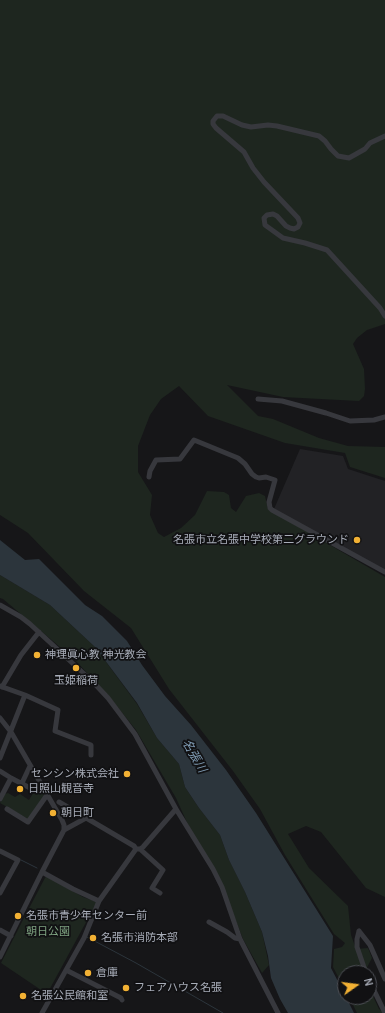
<!DOCTYPE html>
<html>
<head>
<meta charset="utf-8">
<style>
  body { margin:0 }
  #map { position:relative; width:385px; height:1013px; overflow:hidden; background:#161618; font-family:Karla,sans-serif }
  canvas { display:block }
  .north { position:absolute; left:337px; top:965px; width:40px; height:40px; box-sizing:border-box; background:#111113; border:1px solid #4d4f55; border-radius:50%; rotate:76deg; font-size:11px; font-weight:700; line-height:16px; text-align:center; color:#a8adb8 }
  .north::after { content:''; display:block; margin:auto; width:14px; height:18px; background:#f2b134; clip-path:polygon(50% 0,100% 100%,50% 72%,0 100%) }
</style>
</head>
<body>
<div id="map">
<canvas width="385" height="1013"></canvas>
<div class="north">N</div>
</div>
<script>
const ctx = document.querySelector('canvas').getContext('2d');
ctx.lineJoin = 'round';
function fillPath(path, color) { ctx.fillStyle = color; ctx.fill(path, 'evenodd'); }
const toPath = rows => new Path2D(rows.map(r => 'M' + r).join(''));
function trace(path, color, width, dash) { ctx.strokeStyle = color; ctx.lineWidth = width; ctx.lineCap = dash ? 'butt' : 'round'; ctx.setLineDash(dash || []); ctx.stroke(path); }
function write(font, color, halo, rows, align = 'center') {
  ctx.font = font + ' Karla,"Noto Sans JP",sans-serif'; ctx.lineWidth = 3.5; ctx.setLineDash([]); ctx.textBaseline = 'middle'; ctx.strokeStyle = halo; ctx.fillStyle = color; for (const [text, x, y, turn = 0] of rows) {
    ctx.save(); ctx.translate(x, y); ctx.rotate((+turn || 0) * Math.PI / 180); ctx.textAlign = isNaN(turn) ? turn : align; if (halo) ctx.strokeText(text, 0, 0); ctx.fillText(text, 0, 0); ctx.restore();
  }
}
fillPath(toPath([
  [300,449,343,456,348,469,385,481,385,572,274,509]
]), '#222225');
fillPath(toPath([
  [0,0,385,0,385,324,367,330,357,338,353,344,364,369,365,389,364,396,359,401,283,397,227,385,258,416,273,419,319,438,348,446,385,447,385,478,350,467,345,453,285,443,208,416,179,386,161,399,150,415,138,446,138,472,152,495,150,515,158,533,164,537,181,528,195,515,207,491,224,492,229,495,231,508,236,512,246,496,259,493,265,496,268,509,385,577,385,897,366,888,321,832,306,826,288,834,309,868,348,906,351,935,356,949,368,948,372,958,364,973,345,973,345,990,333,967,334,949,342,947,345,943,334,934,285,855,260,809,233,771,169,689,131,628,84,591,28,533,0,515],
  [0,575,50,605,95,647,137,704,157,738,179,764,185,787,199,808,220,835,229,860,245,892,262,932,269,965,262,973,243,939,223,887,190,829,176,798,136,730,107,694,73,658,3,599,0,598],
  [42,788,45,795,28,819,0,803,5,794,8,793,15,797,20,794,29,800,35,790],
  [46,876,83,897,97,902,47,994,1,963,24,918],
  [369,988,379,1009,384,1013,357,1013,349,997,369,997]
]), '#1e261f');
fillPath(toPath([
  [0,540,25,560,39,559,85,605,102,616,127,641,142,665,165,696,191,725,226,770,256,813,333,936,331,968,345,995,345,997,346,997,354,1013,288,1013,280,999,271,978,268,956,262,932,245,892,229,860,220,835,199,808,185,787,179,764,157,738,137,703,95,647,50,605,0,575]
]), '#2c353c');
trace(toPath([
  [21,860,37,868],
  [87,937,136,963,223,1013]
]), '#2c353c', 1);
trace(toPath([
  [385,136,370,143,365,149,349,158,338,156,331,149,325,141,319,136,277,126,268,125,251,127,242,125,223,116,217,116,213,121,213,124,216,128,244,152,253,168,264,182,298,218,300,223,298,227,294,229,290,228,286,226,277,216,273,214,267,215,264,218,265,225,283,238,305,243,327,250,380,308,385,316],
  [258,399,282,401,326,413,350,421,374,420,385,417],
  [149,477,150,471,156,460,180,459,194,440,238,458,245,464,252,474,256,477,259,478,266,477,275,480,269,502,270,508,272,510,385,572],
  [0,605,21,617,30,624,94,683,108,698,135,734,176,809,213,869,222,887,240,939,278,1013],
  [0,686,25,695,58,710,55,731,91,745,91,755],
  [2,687,21,655,39,632],
  [0,718,11,732,62,820,64,825,64,830],
  [0,758,25,695],
  [0,771,11,778,32,789,41,786],
  [22,783,30,766],
  [0,799,11,778],
  [59,802,134,846,136,849,140,849,143,847,176,809],
  [7,809,28,822,47,795],
  [140,849,163,870,152,888,160,893],
  [0,851,18,860,0,893],
  [42,872,73,889,99,901],
  [209,922,227,932,235,938,240,939],
  [0,930,11,936],
  [359,931,370,945,385,979],
  [359,931,357,939,357,947,366,973],
  [0,957,42,872,64,830,86,818],
  [66,970,121,998,122,1000],
  [369,980,385,1013],
  [42,1013,84,938,99,901,136,849]
]), '#37383d', 5);
for (const [x, y, r, color] of [
  [357,540,4,"#f2b134"],
  [37,655,4,"#f2b134"],
  [76,668,4,"#f2b134"],
  [127,774,4,"#f2b134"],
  [20,789,4,"#f2b134"],
  [53,813,4,"#f2b134"],
  [18,916,4,"#f2b134"],
  [93,938,4,"#f2b134"],
  [88,973,4,"#f2b134"],
  [126,988,4,"#f2b134"],
  [23,996,4,"#f2b134"]
]) { const dot = new Path2D(); dot.arc(x, y, r, 0, 2 * Math.PI); ctx.fillStyle = color; ctx.fill(dot); trace(dot, '#111113', 1.5); }
write('11px', '#a8adb8', '#111113', [
  ["名張市立名張中学校第二グラウンド",349,540,"right"],
  ["神理眞心教 神光教会",45,655],
  ["玉姫稲荷",76,681,"center"],
  ["センシン株式会社",119,774,"right"],
  ["日照山観音寺",28,789],
  ["朝日町",61,813],
  ["名張市青少年センター前",26,916],
  ["名張市消防本部",101,938],
  ["倉庫",96,973],
  ["フェアハウス名張",134,988],
  ["名張公民館和室",31,996]
], 'left');
write('11px', '#7fa381', '#111113', [
  ["朝日公園",48,932]
]);
write('italic 12px', '#7f9bb3', '#111113', [
  ["名張川",194,756,60]
]);
</script>
</body>
</html>
